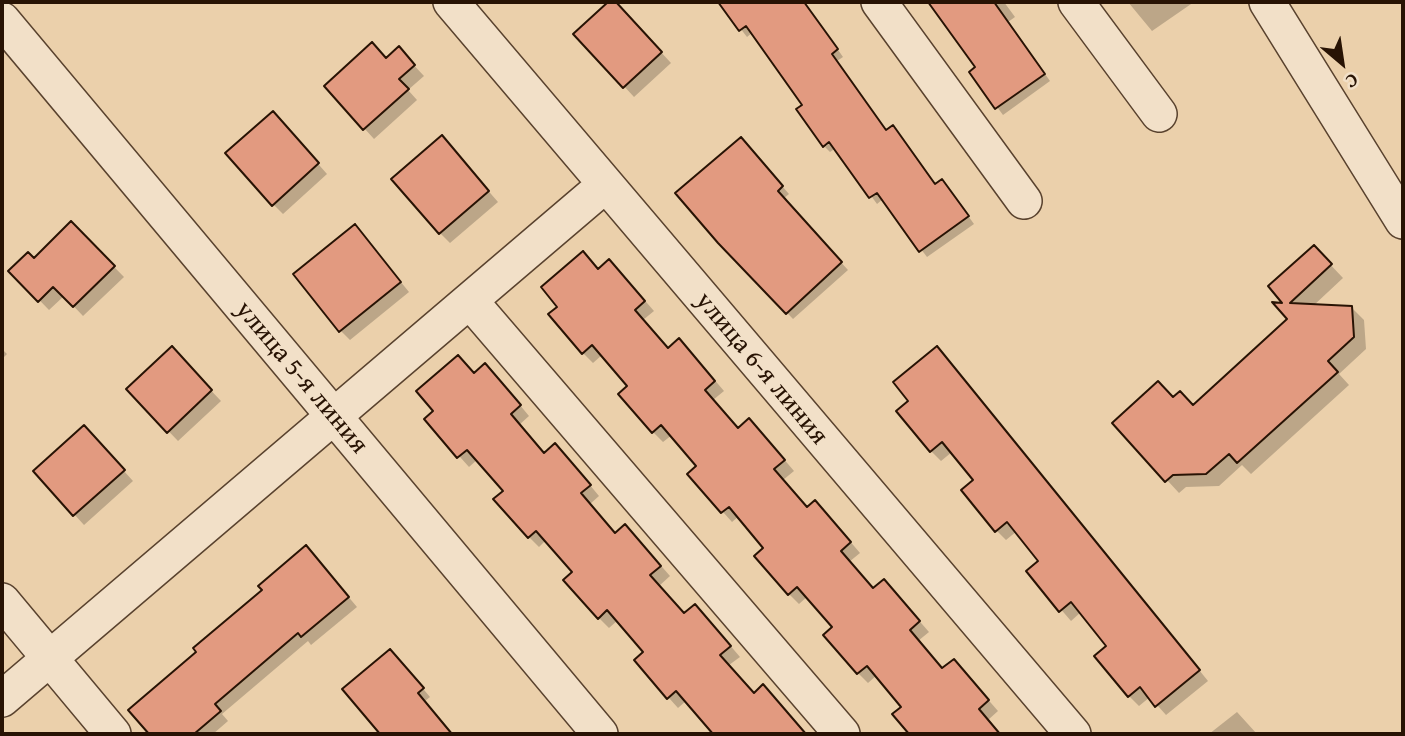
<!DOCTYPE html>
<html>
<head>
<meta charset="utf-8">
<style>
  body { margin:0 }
  #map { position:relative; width:1405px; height:736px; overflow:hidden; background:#ebd0ab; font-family:"Gentium Book Plus",serif }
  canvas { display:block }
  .frame { position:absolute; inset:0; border:4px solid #281304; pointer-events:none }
  .north { position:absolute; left:1307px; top:28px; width:70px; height:70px; -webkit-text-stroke:5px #f2e0c8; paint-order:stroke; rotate:151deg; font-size:19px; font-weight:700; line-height:28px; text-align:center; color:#281304 }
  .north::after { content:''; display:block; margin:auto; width:24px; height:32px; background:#281304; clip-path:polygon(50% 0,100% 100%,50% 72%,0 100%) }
</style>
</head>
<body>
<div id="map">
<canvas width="1405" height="736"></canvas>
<div class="frame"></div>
<div class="north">С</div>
</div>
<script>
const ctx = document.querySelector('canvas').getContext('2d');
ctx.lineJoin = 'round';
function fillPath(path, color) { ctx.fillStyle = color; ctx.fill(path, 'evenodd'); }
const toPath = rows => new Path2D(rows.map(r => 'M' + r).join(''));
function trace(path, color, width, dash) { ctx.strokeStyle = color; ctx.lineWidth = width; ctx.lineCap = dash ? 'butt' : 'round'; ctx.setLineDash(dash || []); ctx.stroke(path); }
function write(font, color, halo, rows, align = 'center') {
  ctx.font = font + ' "Gentium Book Plus",serif'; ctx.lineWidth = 5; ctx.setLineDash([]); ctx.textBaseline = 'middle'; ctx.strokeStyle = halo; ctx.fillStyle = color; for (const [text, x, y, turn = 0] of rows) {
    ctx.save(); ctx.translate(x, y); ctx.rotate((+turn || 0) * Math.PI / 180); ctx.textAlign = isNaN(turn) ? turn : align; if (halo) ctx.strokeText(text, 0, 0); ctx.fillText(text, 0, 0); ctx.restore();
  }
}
fillPath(toPath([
  [611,2,614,2,622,10,671,63,634,97,576,34],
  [720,2,794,2,806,18,818,21,843,57,837,61,887,131,936,186,948,188,974,224,927,257,883,199,877,204,836,148,830,152,825,147,837,138,804,106,753,32,747,37],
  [930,2,1004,2,1015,17,1008,22,1050,81,1003,115,971,72,977,68],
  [1128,2,1194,2,1152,31],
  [408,59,424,76,408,90,417,100,374,139,326,86,387,60],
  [282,123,327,174,283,214,273,204],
  [747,146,789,194,783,199,848,270,793,319,719,242],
  [451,148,498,202,450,243,440,233],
  [71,223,124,277,83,316,64,296,49,310,11,271,34,260],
  [364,237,409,292,350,340,340,330],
  [1326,260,1343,278,1313,306,1351,307,1364,320,1366,349,1339,374,1349,385,1251,474,1242,465,1219,486,1186,487,1179,493,1167,480,1174,399,1193,407,1290,319,1286,304],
  [599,271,619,271,654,311,643,320,669,350,689,350,724,391,713,400,738,429,759,430,794,471,783,480,808,509,825,512,860,553,849,562,874,590,894,592,929,632,918,641,943,670,963,671,998,711,988,720,1000,734,912,734,895,714,903,707,877,675,868,683,858,673,835,627,808,596,799,604,789,594,756,556,766,548,739,516,732,522,723,512,699,466,672,435,663,442,653,432,620,394,629,386,602,355,593,363,583,353],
  [2,349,7,354,2,359],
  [947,358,1208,681,1166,715,1150,697,1139,706,1129,696,1109,646,1081,612,1071,621,1028,571,1041,561,1017,531,1006,540,996,530,975,481,952,452,941,461,931,451,911,401],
  [181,359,221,401,178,441,128,389],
  [475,375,495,375,529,416,519,425,544,455,565,455,599,496,590,504,615,535,635,536,670,576,659,586,685,615,705,616,740,657,729,665,754,695,773,697,806,734,712,734,714,732,687,700,678,708,669,698,636,660,645,652,618,620,609,628,599,618,574,573,546,540,539,547,529,537,506,491,478,459,469,467,426,419],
  [93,437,133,481,84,525,35,471],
  [314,556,357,607,311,645,308,641,222,714,228,721,213,734,151,734,130,710],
  [398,659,430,697,425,701,452,734,383,734,377,728],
  [1237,712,1257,734,1209,734]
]), '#0003');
const building = toPath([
  [608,2,616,2,662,52,623,88,573,34,608,2],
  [718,2,804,2,838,49,832,54,886,130,893,125,935,184,942,179,969,216,919,252,877,193,869,198,829,142,823,147,796,109,802,105,746,26,739,31,718,2],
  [928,2,994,2,1045,74,995,109,969,72,975,67,928,2],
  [372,42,386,58,399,46,415,65,399,79,409,89,363,130,324,86,372,42],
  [273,111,319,163,272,206,225,153,273,111],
  [442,135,489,191,439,234,391,179,442,135],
  [741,137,783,186,778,191,842,262,786,314,718,243,675,193,741,137],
  [71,221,115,266,73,307,53,287,38,302,8,271,28,252,34,258,71,221],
  [355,224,401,282,339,332,293,274,355,224],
  [1314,245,1332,264,1290,303,1352,306,1354,337,1328,361,1338,372,1237,463,1229,454,1206,474,1173,475,1165,482,1112,423,1158,381,1173,397,1180,391,1193,405,1287,319,1272,302,1282,303,1268,286,1314,245],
  [583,251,598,269,609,259,645,301,635,310,668,348,679,338,715,381,705,390,738,428,749,418,785,460,774,469,807,507,815,500,851,542,841,551,873,588,884,579,920,621,910,630,942,668,954,659,989,700,979,709,1000,734,909,734,892,714,901,707,867,666,857,674,823,635,832,627,797,587,788,595,754,556,763,548,729,507,721,513,687,474,696,466,661,425,652,433,618,394,627,386,592,345,582,354,548,314,557,307,541,287,583,251],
  [172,346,212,390,167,433,126,389,172,346],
  [937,346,1200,670,1155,707,1140,687,1128,697,1094,656,1106,646,1071,602,1059,612,1026,571,1038,561,1007,522,995,532,961,490,973,480,942,442,930,452,896,411,908,401,893,382,937,346],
  [458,355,474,373,485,363,521,405,511,414,544,453,555,443,591,485,581,493,615,533,625,524,661,566,650,575,684,613,695,604,731,646,720,655,754,693,763,684,806,734,713,734,676,691,667,699,634,660,643,652,607,610,598,619,563,580,572,572,536,531,528,538,493,499,503,491,467,450,457,458,424,419,433,411,416,391,458,355],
  [84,425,125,470,73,516,33,471,84,425],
  [306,545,349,597,301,637,298,633,215,704,221,711,194,734,149,734,128,710,196,652,193,648,262,590,258,586,306,545],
  [390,649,424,688,418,693,452,734,380,734,342,689,390,649]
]);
fillPath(building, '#e29a80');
trace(building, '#281304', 2);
const minor = toPath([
  [451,2,1073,734],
  [879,2,1024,201],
  [1076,2,1159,114],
  [1267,2,1403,221],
  [2,20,600,734],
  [470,301,842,734],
  [2,601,113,734],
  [2,699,605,185]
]);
trace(minor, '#59422e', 38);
trace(minor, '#f2e0c8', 35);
write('26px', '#281304', '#f2e0c8', [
  ["улица 6-я линия",761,369,50],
  ["улица 5-я линия",301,378,50]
]);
</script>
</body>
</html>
